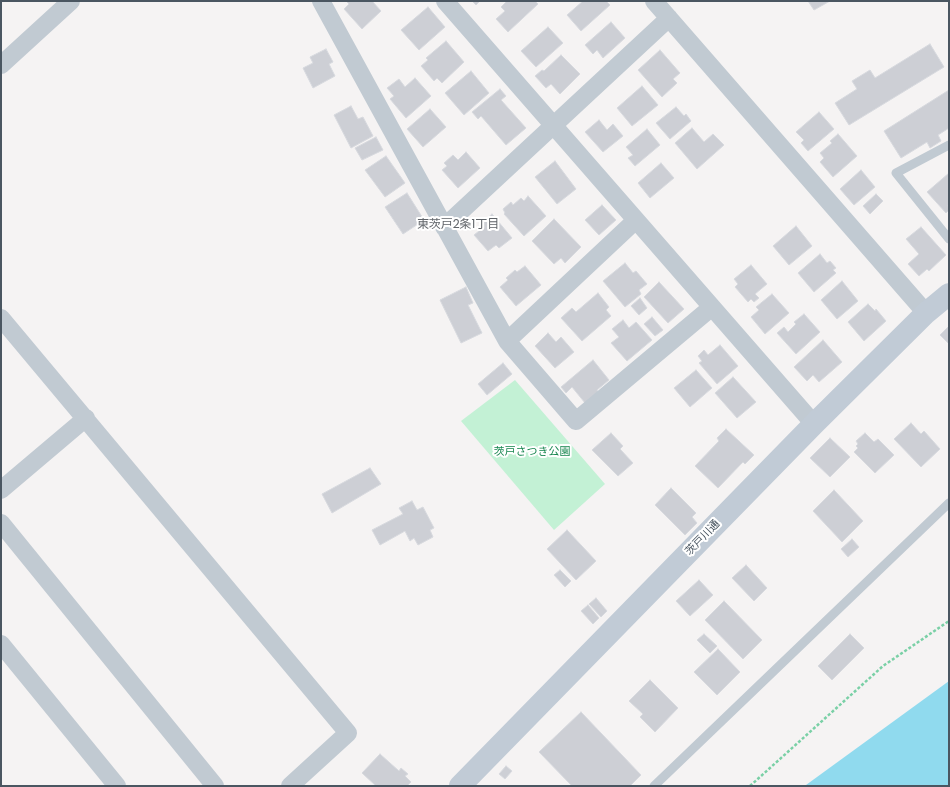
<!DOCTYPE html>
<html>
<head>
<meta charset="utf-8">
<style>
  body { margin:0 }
  #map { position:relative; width:950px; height:787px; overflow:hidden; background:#f5f3f3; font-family:Poppins,sans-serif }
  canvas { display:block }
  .frame { position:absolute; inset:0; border:2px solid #4a5661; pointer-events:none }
</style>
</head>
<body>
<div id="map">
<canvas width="950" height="787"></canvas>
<div class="frame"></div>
</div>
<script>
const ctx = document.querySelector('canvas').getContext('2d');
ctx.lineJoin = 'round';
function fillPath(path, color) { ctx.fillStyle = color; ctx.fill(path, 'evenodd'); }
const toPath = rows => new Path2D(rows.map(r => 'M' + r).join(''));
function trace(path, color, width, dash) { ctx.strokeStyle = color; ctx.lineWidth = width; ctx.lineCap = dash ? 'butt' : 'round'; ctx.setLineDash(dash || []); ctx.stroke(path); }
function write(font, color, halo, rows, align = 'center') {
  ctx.font = font + ' Poppins,"Noto Sans JP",sans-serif'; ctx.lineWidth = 4; ctx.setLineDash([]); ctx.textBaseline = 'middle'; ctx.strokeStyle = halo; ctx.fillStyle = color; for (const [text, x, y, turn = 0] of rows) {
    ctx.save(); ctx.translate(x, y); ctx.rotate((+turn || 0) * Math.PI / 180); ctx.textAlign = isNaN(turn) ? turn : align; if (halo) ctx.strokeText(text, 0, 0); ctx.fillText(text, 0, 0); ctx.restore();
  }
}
fillPath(toPath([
  [515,380,605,484,554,530,461,421]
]), '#c3f1d5');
fillPath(toPath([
  [949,681,949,786,805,786,806,785]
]), '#90daee');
const building = toPath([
  [346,1,372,1,381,11,362,29,344,9,349,4,346,1],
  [472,1,480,1,476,5,472,1],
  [507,1,535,1,538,4,508,32,496,19,505,11,501,7,507,1],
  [583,1,606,1,610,5,581,31,567,15,583,1],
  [808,1,830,1,814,10,808,1],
  [428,7,445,27,419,50,401,30,428,7],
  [611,22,625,38,603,58,597,50,593,54,585,45,611,22],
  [548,27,563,43,536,67,521,51,548,27],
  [446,41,464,62,442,83,437,78,434,81,421,66,428,60,426,58,446,41],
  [930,44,944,67,849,125,835,103,857,89,852,81,870,70,875,78,930,44],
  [326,49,333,62,329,64,335,76,313,88,303,68,313,63,310,57,326,49],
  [660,50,680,73,673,79,677,83,662,97,638,70,660,50],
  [561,55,580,74,560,94,551,84,546,88,535,76,542,70,544,71,561,55],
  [471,71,489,93,464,115,445,93,471,71],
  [415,78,431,96,406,118,390,99,394,96,387,88,399,79,405,87,415,78],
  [642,86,658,105,632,126,617,108,642,86],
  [500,89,506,96,501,100,526,128,506,145,481,116,478,119,472,112,500,89],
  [949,90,949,128,938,135,941,141,930,148,927,142,901,158,884,131,949,90],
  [351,106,358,119,363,117,373,136,351,148,334,115,351,106],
  [676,107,684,116,686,114,691,121,670,139,656,123,676,107],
  [430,109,446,127,423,147,407,129,430,109],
  [819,112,834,129,808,151,801,143,804,140,796,132,819,112],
  [599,120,607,130,613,124,623,136,603,152,585,132,599,120],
  [692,128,704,142,713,134,724,145,697,169,675,143,692,128],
  [647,129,660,145,635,166,628,158,633,155,626,147,647,129],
  [838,134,857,156,833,177,820,162,824,158,820,153,832,143,830,141,838,134],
  [376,137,383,150,362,160,355,148,376,137],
  [466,152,480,168,458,188,442,170,447,166,444,163,453,155,458,160,466,152],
  [386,156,405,183,385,197,365,170,386,156],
  [555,161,576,189,557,204,535,177,555,161],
  [661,163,674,178,650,198,638,183,661,163],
  [861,170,875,187,854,205,840,189,861,170],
  [949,173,949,204,948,205,949,210,946,213,927,192,949,173],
  [407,193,424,220,403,234,385,207,407,193],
  [876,194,883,201,870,214,863,206,876,194],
  [528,196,546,216,524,236,504,214,505,213,503,209,511,202,513,205,521,198,524,201,528,196],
  [602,205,616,220,599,235,585,220,602,205],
  [492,214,512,238,499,248,496,245,488,251,474,235,484,227,481,224,492,214],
  [554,219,581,247,565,263,561,258,554,264,532,241,554,219],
  [796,226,812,246,789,265,773,246,796,226],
  [921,227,946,255,929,271,927,269,919,276,908,264,919,254,906,239,921,227],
  [820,254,827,263,830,261,836,268,833,270,836,273,814,292,798,273,820,254],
  [625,263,633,273,636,271,647,284,639,290,641,294,625,307,603,281,625,263],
  [751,265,767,284,755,294,759,298,754,302,751,299,748,302,735,287,738,284,734,279,751,265],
  [525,266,541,285,516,306,500,287,508,280,506,278,515,270,517,272,525,266],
  [842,281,858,301,837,319,821,300,842,281],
  [659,282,684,309,668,323,644,297,659,282],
  [466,287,473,303,468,305,482,333,461,343,440,300,466,287],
  [598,293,609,307,606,310,611,316,582,341,561,318,572,308,576,312,598,293],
  [772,294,789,313,765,334,751,317,759,310,756,307,772,294],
  [640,298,647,308,639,315,631,306,640,298],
  [868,304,875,311,876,309,886,321,864,341,848,322,868,304],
  [804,314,820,332,796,354,777,333,784,327,788,332,796,324,794,322,804,314],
  [652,317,663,330,655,336,644,324,652,317],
  [623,320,629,328,636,322,652,340,627,361,611,343,619,337,612,329,623,320],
  [949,326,949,344,940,335,949,326],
  [548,333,556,342,561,337,574,352,555,368,535,346,548,333],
  [823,340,842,362,819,382,813,375,807,381,794,367,823,340],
  [720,345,738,366,717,384,699,363,702,361,698,356,704,350,708,355,720,345],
  [593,360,609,380,597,390,598,392,585,403,572,387,566,393,561,387,593,360],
  [503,363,512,374,487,395,478,384,503,363],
  [696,370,712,388,690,407,674,388,696,370],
  [733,377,756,402,737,418,715,393,733,377],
  [911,423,921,434,924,431,940,449,921,467,894,439,911,423],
  [726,429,754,455,745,464,743,462,718,488,695,466,719,441,717,438,726,429],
  [611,433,623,446,620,449,633,463,618,476,592,450,611,433],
  [865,433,874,442,878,439,894,455,875,473,854,452,858,448,856,446,858,444,856,441,865,433],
  [830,438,850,457,830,477,810,458,830,438],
  [370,468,381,484,332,513,322,494,370,468],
  [671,488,696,513,692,517,697,523,685,535,655,505,671,488],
  [834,490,863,521,842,542,813,511,834,490],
  [412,501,417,510,423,507,434,528,430,530,433,537,418,545,414,538,410,541,405,531,380,545,372,530,403,514,399,508,412,501],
  [567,530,596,561,576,580,547,549,567,530],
  [852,539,859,547,848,557,841,549,852,539],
  [746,565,767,588,754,601,732,578,746,565],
  [560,570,571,581,565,587,554,575,560,570],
  [699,580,713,595,690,616,676,601,699,580],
  [596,598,607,611,601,617,589,604,596,598],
  [724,601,762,640,743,659,705,620,724,601],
  [588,605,599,618,593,624,581,611,588,605],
  [704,634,717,646,710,653,697,640,704,634],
  [850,634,864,648,832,680,818,666,850,634],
  [718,649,740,672,717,695,694,672,718,649],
  [650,680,678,708,655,732,640,717,643,714,629,701,650,680],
  [581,712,641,775,630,786,572,786,539,752,581,712],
  [380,754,399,771,401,768,408,774,405,776,411,782,407,786,376,786,362,773,380,754],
  [506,766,512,771,505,779,499,774,506,766]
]);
fillPath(building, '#cdcfd5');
trace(building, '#d7d9de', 1);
trace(toPath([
  [750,786,883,666,949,621]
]), '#7ad0a6', 2.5, [3, 2]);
trace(toPath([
  [949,145,896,173,949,239],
  [654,786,949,503]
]), '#c1cad2', 9);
trace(toPath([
  [321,1,507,341,576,421,712,307],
  [445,1,814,424],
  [654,1,926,313],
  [1,65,71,1],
  [444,227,669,18],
  [1,318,348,733,290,786],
  [507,341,636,220],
  [1,490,86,418],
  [1,523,215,786],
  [1,644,117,786]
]), '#c1cad2', 18);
trace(toPath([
  [460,786,814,424,926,313,949,294]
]), '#c1cbd6', 22);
write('11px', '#17864f', '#fff', [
  ["茨戸さつき公園",532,452]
]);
write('11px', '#4a5661', '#fff', [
  ["茨戸川通",703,538,-46]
]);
write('12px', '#5f6368', '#fff', [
  ["東茨戸2条1丁目",458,225]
]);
</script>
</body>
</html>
